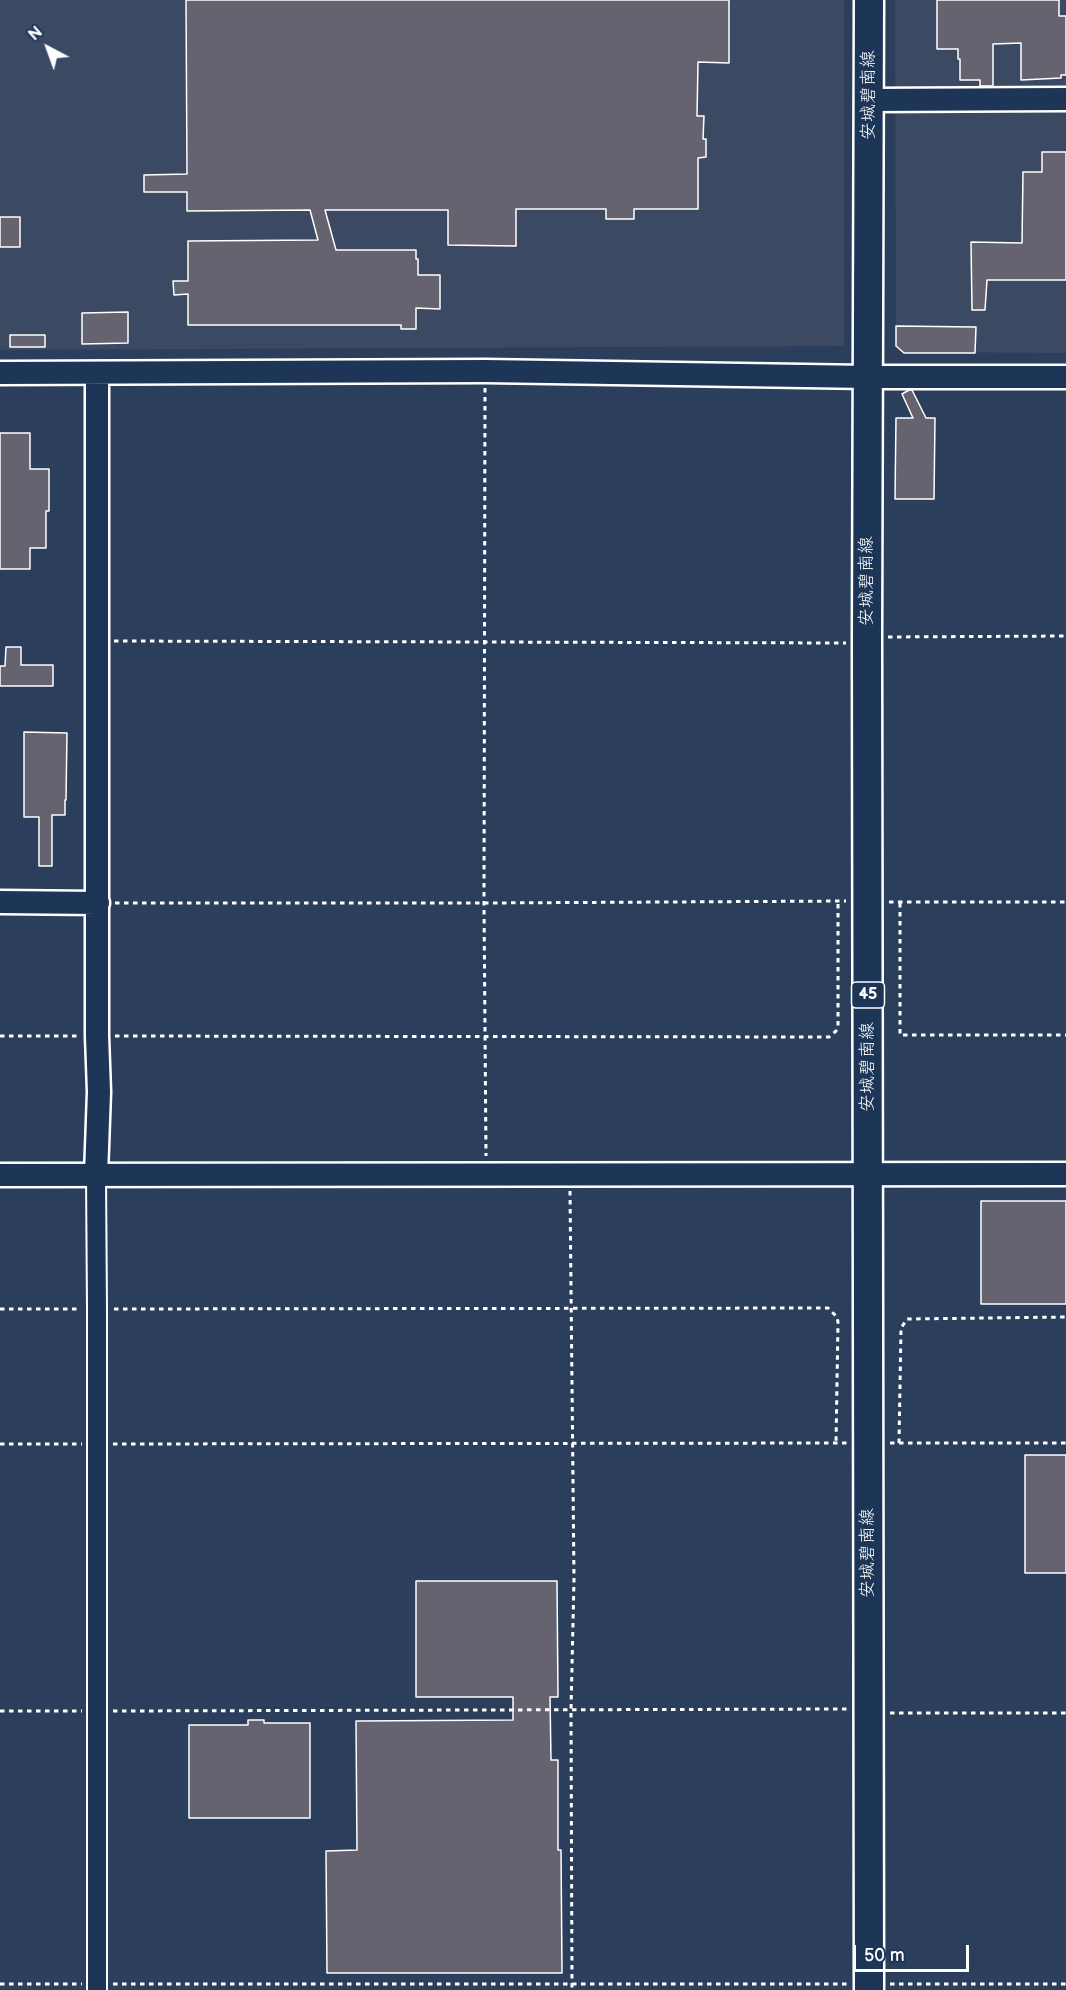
<!DOCTYPE html>
<html>
<head>
<meta charset="utf-8">
<style>
  body { margin:0 }
  #map { position:relative; width:1066px; height:1990px; overflow:hidden; background:#2b3e5c; font-family:"Balsamiq Sans",sans-serif }
  canvas { display:block }
  .north { position:absolute; left:18px; top:18px; width:60px; height:60px; -webkit-text-stroke:4px #1d3557; paint-order:stroke; rotate:319deg; font-size:16px; font-weight:700; line-height:24px; text-align:center; color:#fff }
  .north::after { content:''; display:block; margin:auto; width:21px; height:27px; background:#fff; clip-path:polygon(50% 0,100% 100%,50% 72%,0 100%) }
  .scale { position:absolute; left:853px; top:1945px; width:116px; height:27px; box-sizing:border-box; border:3px solid #fff; border-top:0; padding-left:8px; font-size:18px; line-height:21px; white-space:nowrap; color:#fff; -webkit-text-stroke:4px #1d3557; paint-order:stroke }
</style>
</head>
<body>
<div id="map">
<canvas width="1066" height="1990"></canvas>
<div class="north">N</div>
<div class="scale">50 m</div>
</div>
<script>
const ctx = document.querySelector('canvas').getContext('2d');
ctx.lineJoin = 'round';
function fillPath(path, color) { ctx.fillStyle = color; ctx.fill(path, 'evenodd'); }
const toPath = rows => new Path2D(rows.map(r => 'M' + r).join(''));
function trace(path, color, width, dash) { ctx.strokeStyle = color; ctx.lineWidth = width; ctx.lineCap = dash ? 'butt' : 'round'; ctx.setLineDash(dash || []); ctx.stroke(path); }
function write(font, color, halo, rows, align = 'center') {
  ctx.font = font + ' "Balsamiq Sans","Klee One",sans-serif'; ctx.lineWidth = 4.5; ctx.setLineDash([]); ctx.textBaseline = 'middle'; ctx.strokeStyle = halo; ctx.fillStyle = color; for (const [text, x, y, turn = 0] of rows) {
    ctx.save(); ctx.translate(x, y); ctx.rotate((+turn || 0) * Math.PI / 180); ctx.textAlign = isNaN(turn) ? turn : align; if (halo) ctx.strokeText(text, 0, 0); ctx.fillText(text, 0, 0); ctx.restore();
  }
}
fillPath(toPath([
  [0,0,844,0,844,346,0,350],
  [895,0,1066,0,1066,353,903,352,896,344]
]), '#3c4962');
const building = toPath([
  [186,0,729,0,729,63,698,62,697,116,704,116,703,139,706,139,706,157,698,158,698,209,634,209,634,219,606,219,606,209,516,209,516,246,448,245,448,210,325,210,336,250,416,250,416,259,418,259,418,275,440,275,440,309,416,308,416,329,401,329,401,325,188,325,188,294,174,295,173,281,188,281,188,241,318,240,310,210,187,211,187,192,144,192,144,175,187,174,186,0],
  [937,0,1059,0,1059,16,1066,16,1066,75,1061,75,1061,78,1021,80,1021,43,993,44,993,86,980,86,980,80,960,80,960,59,958,59,958,49,937,49,937,0],
  [1042,152,1066,152,1066,280,987,280,985,310,972,310,971,242,1022,243,1023,172,1042,172,1042,152],
  [0,217,20,217,20,247,0,247,0,217],
  [128,312,128,343,82,344,82,313,128,312],
  [896,326,976,327,975,353,904,353,896,346,896,326],
  [10,335,45,335,45,347,10,347,10,335],
  [909,390,912,390,926,418,935,418,934,499,895,499,896,418,913,418,902,394,909,390],
  [0,433,30,433,30,469,49,469,49,511,46,511,46,548,30,548,30,569,0,569,0,433],
  [6,647,21,647,21,665,53,665,53,686,0,686,0,666,5,666,6,647],
  [24,732,67,733,66,800,65,800,65,815,52,815,52,866,39,866,39,817,24,817,24,732],
  [981,1201,1066,1201,1066,1304,981,1304,981,1201],
  [1025,1455,1066,1455,1066,1573,1025,1573,1025,1455],
  [416,1581,557,1581,558,1697,550,1697,551,1760,558,1760,558,1850,561,1850,562,1973,327,1973,326,1851,357,1850,356,1721,513,1720,513,1697,416,1697,416,1581],
  [248,1720,264,1720,264,1723,310,1723,310,1818,189,1818,189,1725,248,1725,248,1720]
]);
fillPath(building, '#65636f');
trace(building, '#fff', 1.5);
const minor = toPath([
  [96,1175,97,1309,97,1990]
]);
const tertiary = toPath([
  [869,100,1066,99],
  [0,373,485,371,868,377,1066,377],
  [0,902,98,903],
  [0,1175,1066,1174],
  [96,1175,99,1092,97,1036,97,373]
]);
const primary = toPath([
  [869,1990,867,639,869,0]
]);
trace(minor, '#fff', 22);
trace(tertiary, '#fff', 27);
trace(primary, '#fff', 33);
trace(toPath([
  [485,388,484,903,486,1156],
  [888,637,1066,636],
  [114,641,846,643],
  [889,902,1066,902],
  [115,903,484,903,846,901],
  [900,903,900,1035,1066,1035],
  [0,1036,79,1036],
  [115,1036,829,1037,836,1031,838,1026,838,901],
  [570,1191,574,1579,571,1710,572,1990],
  [0,1309,80,1309],
  [114,1309,828,1308,837,1317,838,1322,836,1443],
  [890,1443,1066,1443],
  [899,1443,901,1328,907,1319,1066,1317],
  [0,1444,82,1444],
  [113,1444,847,1443],
  [0,1711,82,1711],
  [113,1711,847,1709],
  [890,1713,1066,1713],
  [0,1984,82,1984],
  [113,1984,847,1984],
  [890,1984,1066,1984]
]), '#fff', 3, [4.5, 4.5]);
trace(minor, '#1d3557', 18);
trace(tertiary, '#1d3557', 22);
trace(primary, '#1d3557', 28);
for (const [x, y, w] of [
  [868,995,33]
]) { const box = new Path2D(); box.roundRect(x - w / 2, y - 13, w, 26, 4.5); ctx.fillStyle = '#1d3557'; ctx.fill(box); trace(box, '#fff', 1.5); }
write('bold 16px', '#fff', null, [
  ["45",868,995]
]);
write('18px', '#fff', '#1d3557', [
  ["安城碧南線",869,95,-90],
  ["安城碧南線",867,581,-90],
  ["安城碧南線",868,1067,-90],
  ["安城碧南線",868,1553,-90]
]);
</script>
</body>
</html>
